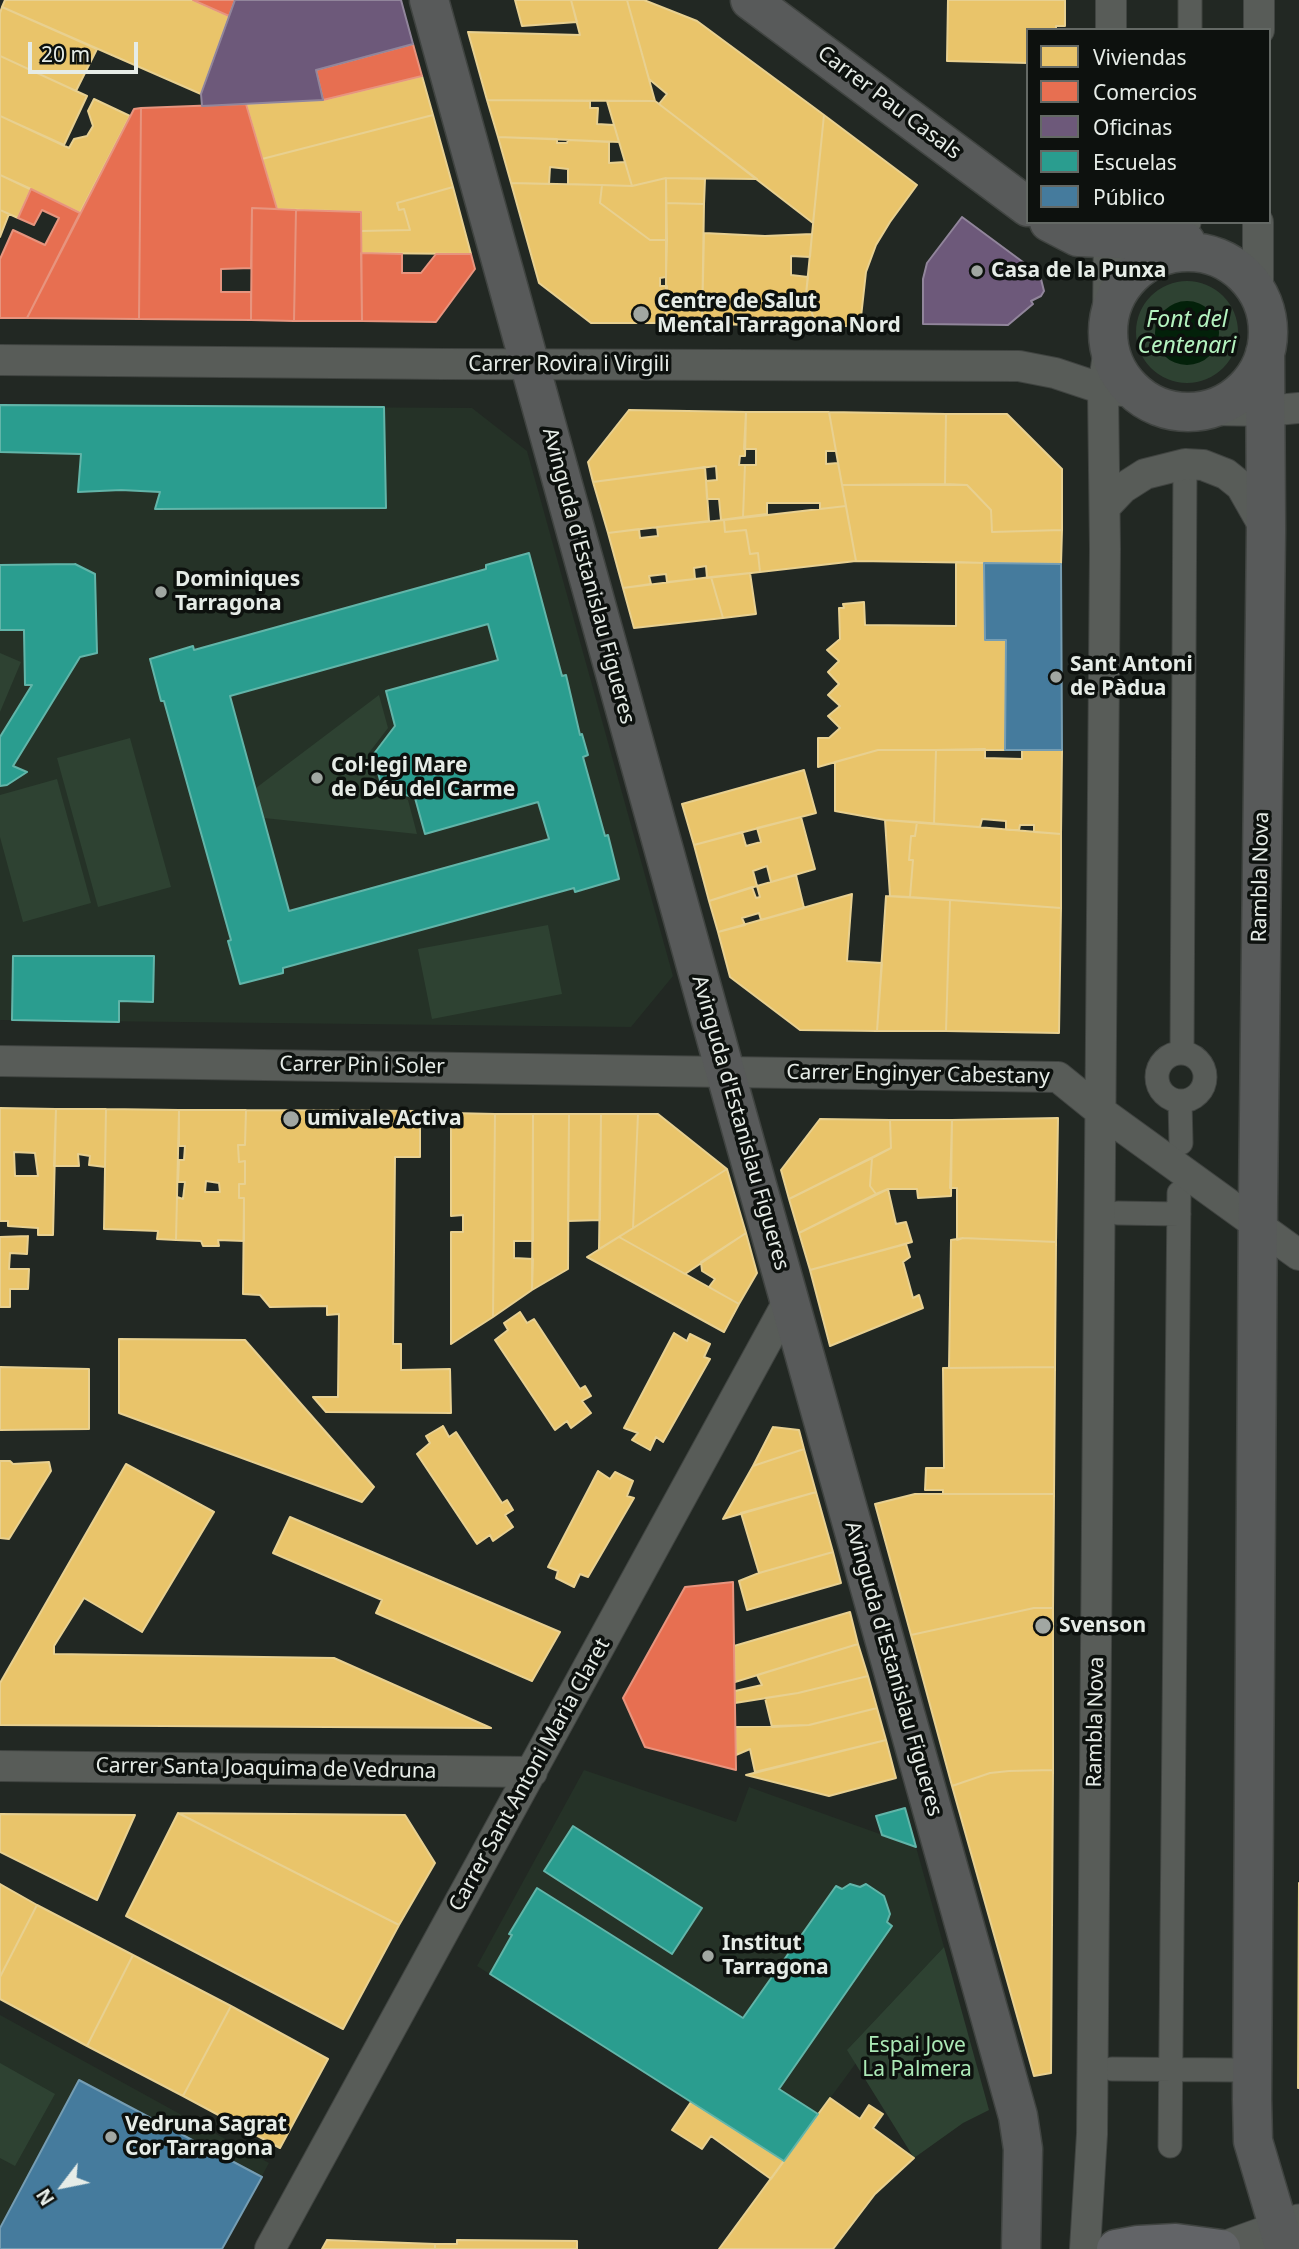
<!DOCTYPE html>
<html>
<head>
<meta charset="utf-8">
<style>
  body { margin:0 }
  #map { position:relative; width:1299px; height:2249px; overflow:hidden; background:#222823; font-family:"Noto Sans",sans-serif }
  canvas { display:block }
  .legend { position:absolute; left:1026px; top:28px; width:245px; height:196px; box-sizing:border-box; background:#0d110e; border:2px solid #646965; margin:0; padding:9px 12px; list-style:none; font-size:21px; color:#e6ece7 }
  .legend li { display:flex; align-items:center; gap:14px; height:35px }
  .legend b { width:35px; border:2px solid #646965 }
  .north { position:absolute; left:28px; top:2151px; width:70px; height:70px; -webkit-text-stroke:5px #0d110e; paint-order:stroke; rotate:238deg; font-size:19px; font-weight:700; line-height:28px; text-align:center; color:#e6ece7 }
  .north::after { content:''; display:block; margin:auto; width:24px; height:32px; background:#e6ece7; clip-path:polygon(50% 0,100% 100%,50% 72%,0 100%) }
  .scale { position:absolute; left:28px; top:42px; width:110px; height:32px; box-sizing:border-box; border:4px solid #e6ece7; border-top:0; padding-left:9px; font-size:21px; line-height:24px; white-space:nowrap; color:#e6ece7; -webkit-text-stroke:5px #0d110e; paint-order:stroke }
</style>
</head>
<body>
<div id="map">
<canvas width="1299" height="2249"></canvas>
<ul class="legend">
<li><b style="height:19px;background:#e9c46a"></b>Viviendas</li>
<li><b style="height:19px;background:#e76f51"></b>Comercios</li>
<li><b style="height:19px;background:#6d597a"></b>Oficinas</li>
<li><b style="height:19px;background:#2a9d8f"></b>Escuelas</li>
<li><b style="height:19px;background:#457b9d"></b>Público</li>
</ul>
<div class="north">N</div>
<div class="scale">20 m</div>
</div>
<script>
const ctx = document.querySelector('canvas').getContext('2d');
ctx.lineJoin = 'round';
function fillPath(path, color) { ctx.fillStyle = color; ctx.fill(path, 'evenodd'); }
const toPath = rows => new Path2D(rows.map(r => 'M' + r).join(''));
function trace(path, color, width, dash) { ctx.strokeStyle = color; ctx.lineWidth = width; ctx.lineCap = dash ? 'butt' : 'round'; ctx.setLineDash(dash || []); ctx.stroke(path); }
function write(font, color, halo, rows, align = 'center') {
  ctx.font = font + ' "Noto Sans",sans-serif'; ctx.lineWidth = 7; ctx.setLineDash([]); ctx.textBaseline = 'middle'; ctx.strokeStyle = halo; ctx.fillStyle = color; for (const [text, x, y, turn = 0] of rows) {
    ctx.save(); ctx.translate(x, y); ctx.rotate((+turn || 0) * Math.PI / 180); ctx.textAlign = isNaN(turn) ? turn : align; if (halo) ctx.strokeText(text, 0, 0); ctx.fillText(text, 0, 0); ctx.restore();
  }
}
fillPath(toPath([
  [0,405,472,408,527,451,673,976,631,1027,0,1020],
  [584,1770,736,1822,749,1787,916,1847,944,1947,848,2049,856,2063,784,2161,477,1966],
  [0,2015,269,2163,222,2249,0,2249]
]), '#253227');
fillPath(toPath([
  '1136 332a51 51 0 1 1 102 0a51 51 0 1 1-102 0Z',
  [0,653,21,662,0,712],
  [379,695,388,728,368,754,379,791,408,800,417,834,264,818,256,788],
  [130,738,171,887,98,907,57,758],
  [57,779,91,903,23,922,0,837,0,795],
  [548,925,562,994,432,1019,418,949],
  [944,1947,989,2110,963,2123,914,2158,847,2050],
  [0,2063,55,2094,15,2166,0,2158]
]), '#2e4232');
fillPath(toPath([
  '1155 333a32 32 0 1 1 64 0a32 32 0 1 1-64 0Z'
]), '#03210a');
const homes = toPath([
  [5,0,193,0,229,16,201,94,2,7,5,0],
  [515,0,571,0,577,22,522,26,515,0],
  [571,0,627,0,655,101,487,100,468,32,580,35,571,0],
  [627,0,644,0,697,21,824,115,813,223,659,104,667,94,649,79,627,0],
  [948,0,1065,0,1065,26,1056,26,1056,30,1028,30,1028,63,947,61,948,0],
  [2,7,97,49,76,91,0,56,0,13,2,7],
  [0,56,87,96,64,145,0,116,0,56],
  [422,76,433,115,262,159,246,104,323,100,422,76],
  [94,99,130,116,80,213,0,175,0,116,69,148,74,139,87,136,93,126,88,111,94,99],
  [487,100,590,101,590,108,598,108,597,124,614,125,619,142,498,137,487,100],
  [607,101,655,101,757,179,666,178,632,186,607,101],
  [433,115,453,187,397,203,399,210,404,209,410,230,361,231,361,212,277,209,262,159,433,115],
  [824,115,917,185,890,222,876,245,866,272,860,326,816,326,806,294,824,115],
  [498,137,557,139,557,143,567,143,568,140,609,142,609,163,625,162,632,186,568,184,568,169,550,167,549,184,511,183,498,137],
  [0,175,31,189,18,218,0,210,0,175],
  [666,178,667,240,650,240,600,203,602,185,632,186,666,178],
  [666,178,705,179,704,204,666,203,666,178],
  [511,183,602,185,600,203,650,240,667,240,666,277,660,278,660,286,667,286,666,323,591,323,539,283,511,183],
  [453,187,471,254,361,253,361,231,410,230,404,209,399,210,397,203,453,187],
  [666,203,704,204,702,324,666,323,666,203],
  [0,210,9,214,0,237,0,210],
  [704,233,765,236,812,234,810,257,791,256,791,275,808,277,806,294,816,326,702,324,704,233],
  [629,410,746,412,745,456,740,456,739,465,745,465,743,517,721,520,719,499,707,499,706,481,717,480,716,466,593,482,588,462,629,410],
  [746,412,829,412,836,451,826,451,826,464,838,463,846,506,820,509,820,503,767,503,767,514,743,517,745,465,756,465,756,449,744,449,746,412],
  [829,412,946,414,945,484,842,485,829,412],
  [946,414,1007,414,1062,469,1062,530,992,532,991,510,967,485,945,484,946,414],
  [705,467,709,521,608,533,593,482,705,467],
  [842,485,967,485,991,510,992,532,1062,530,1061,564,856,561,842,485],
  [846,506,856,561,760,572,758,553,750,554,746,530,725,532,724,520,846,506],
  [724,520,725,532,746,530,750,554,758,553,760,572,707,578,706,566,694,568,695,579,667,582,666,574,649,576,651,584,623,588,608,533,639,529,640,538,658,536,657,527,724,520],
  [956,562,984,563,985,640,1006,640,1005,750,878,750,818,767,818,738,829,738,840,728,828,716,840,706,828,695,839,684,828,672,839,661,827,650,840,639,839,608,844,608,843,604,864,602,865,625,956,626,956,562],
  [750,573,756,614,723,618,711,577,750,573],
  [711,577,723,618,634,628,623,588,711,577],
  [985,749,985,758,1022,759,1022,750,1062,750,1061,834,1034,832,1034,825,1020,825,1019,830,1006,830,1006,821,982,819,980,827,934,824,936,750,985,749],
  [878,750,936,750,934,824,885,820,835,811,835,762,878,750],
  [804,770,816,813,694,845,682,804,804,770],
  [801,817,815,869,771,882,767,866,753,871,757,886,709,901,694,845,742,832,746,846,761,842,757,828,801,817],
  [885,820,917,822,915,836,911,836,909,860,913,860,910,897,890,896,885,820],
  [917,822,1061,834,1061,908,910,897,913,860,909,860,911,836,915,836,917,822],
  [796,875,804,908,761,920,759,913,742,918,745,925,718,932,709,901,752,887,756,898,760,897,757,886,796,875],
  [852,894,847,961,882,963,877,1031,800,1030,730,977,718,932,852,894],
  [886,896,950,900,946,1031,877,1031,886,896],
  [950,900,1061,908,1059,1033,946,1031,950,900],
  [0,1108,56,1109,53,1235,38,1235,38,1228,8,1226,8,1221,0,1221,0,1108],
  [14,1152,35,1153,38,1176,15,1176,14,1152],
  [56,1109,106,1109,105,1167,89,1165,90,1156,78,1154,79,1166,54,1166,56,1109],
  [106,1109,179,1110,176,1240,157,1239,158,1231,104,1229,106,1109],
  [179,1110,246,1110,245,1145,238,1145,239,1162,245,1161,245,1184,239,1184,239,1198,244,1198,244,1241,218,1240,219,1246,203,1246,201,1241,176,1240,177,1197,183,1199,185,1182,178,1182,179,1160,184,1160,185,1146,179,1146,179,1110],
  [206,1181,219,1183,220,1192,205,1192,206,1181],
  [246,1110,420,1111,420,1157,395,1157,393,1344,401,1344,401,1370,450,1369,451,1413,326,1412,313,1397,338,1397,339,1314,327,1315,327,1306,270,1307,260,1295,243,1294,244,1198,239,1198,239,1184,245,1184,245,1161,239,1162,238,1145,245,1145,246,1110],
  [451,1113,495,1114,493,1317,451,1344,451,1232,463,1232,463,1215,451,1216,451,1113],
  [495,1114,533,1114,533,1241,514,1241,514,1258,533,1259,532,1290,493,1317,495,1114],
  [533,1114,569,1114,568,1269,532,1290,533,1114],
  [569,1114,601,1114,600,1220,568,1221,569,1114],
  [601,1114,638,1114,633,1228,599,1249,601,1114],
  [638,1114,658,1114,727,1169,633,1228,638,1114],
  [1058,1118,1056,1242,963,1238,957,1240,957,1188,950,1188,952,1120,1058,1118],
  [820,1119,890,1120,891,1148,789,1199,781,1170,820,1119],
  [890,1120,952,1120,951,1196,918,1198,917,1189,888,1189,876,1194,870,1186,872,1158,891,1148,890,1120],
  [872,1158,870,1186,876,1194,799,1233,789,1199,872,1158],
  [727,1169,746,1233,685,1274,619,1237,727,1169],
  [888,1189,896,1224,906,1222,912,1242,810,1270,799,1233,888,1189],
  [746,1233,757,1273,739,1304,709,1287,715,1279,702,1271,701,1262,746,1233],
  [28,1236,27,1254,10,1253,9,1269,29,1269,28,1289,10,1289,10,1307,0,1307,0,1237,28,1236],
  [619,1237,739,1304,724,1332,587,1257,619,1237],
  [963,1238,1056,1242,1055,1367,949,1368,951,1240,963,1238],
  [906,1244,910,1257,903,1262,913,1298,919,1295,923,1308,830,1346,810,1270,906,1244],
  [520,1312,527,1323,534,1319,580,1389,585,1386,591,1396,582,1401,591,1413,571,1428,567,1421,555,1430,495,1340,508,1330,504,1323,520,1312],
  [674,1333,687,1341,690,1334,710,1344,704,1357,710,1359,663,1442,656,1437,650,1450,632,1440,638,1433,624,1428,674,1333],
  [119,1339,245,1340,374,1487,362,1502,119,1413,119,1339],
  [0,1367,89,1369,89,1429,0,1430,0,1367],
  [1055,1367,1054,1494,943,1494,943,1490,925,1490,926,1468,944,1468,943,1368,1055,1367],
  [443,1426,449,1437,456,1432,502,1503,507,1500,513,1510,505,1515,513,1527,493,1541,490,1535,477,1544,417,1454,430,1443,426,1436,443,1426],
  [773,1427,799,1430,804,1449,753,1466,773,1427],
  [804,1449,816,1492,723,1519,753,1466,804,1449],
  [0,1461,10,1461,13,1464,49,1462,51,1471,9,1539,0,1538,0,1461],
  [126,1464,214,1512,142,1632,84,1598,54,1646,54,1654,334,1658,491,1728,0,1725,0,1683,126,1464],
  [598,1471,610,1479,615,1472,633,1481,627,1496,634,1498,588,1577,580,1574,574,1587,556,1578,558,1571,548,1567,598,1471],
  [816,1492,833,1552,759,1573,741,1513,816,1492],
  [915,1494,1054,1494,1053,1608,1034,1608,911,1635,875,1504,915,1494],
  [290,1517,560,1632,532,1681,376,1613,382,1600,273,1553,290,1517],
  [833,1552,841,1583,747,1610,739,1581,759,1573,833,1552],
  [1034,1608,1053,1608,1053,1770,1009,1771,990,1773,952,1786,911,1635,1034,1608],
  [850,1612,858,1644,735,1682,734,1646,850,1612],
  [858,1644,868,1676,798,1693,735,1703,735,1691,762,1685,757,1675,858,1644],
  [868,1676,877,1708,809,1725,772,1727,765,1698,798,1693,868,1676],
  [877,1708,886,1740,755,1772,750,1749,736,1755,735,1727,809,1725,877,1708],
  [886,1740,896,1778,829,1796,746,1775,886,1740],
  [1053,1770,1051,2073,1034,2076,952,1786,990,1773,1009,1771,1053,1770],
  [178,1813,405,1815,435,1863,399,1925,178,1813],
  [178,1813,399,1925,343,2029,126,1916,178,1813],
  [0,1814,135,1815,97,1900,0,1852,0,1814],
  [1299,1883,1299,2088,1298,2088,1299,1883],
  [0,1884,37,1905,0,1977,0,1884],
  [37,1905,133,1955,87,2046,0,1999,0,1977,37,1905],
  [133,1955,231,2006,183,2096,87,2046,133,1955],
  [231,2006,328,2059,280,2148,183,2096,231,2006],
  [830,2098,860,2119,869,2105,883,2114,873,2128,914,2158,875,2194,833,2249,719,2249,830,2098],
  [691,2102,784,2161,771,2179,711,2136,702,2149,672,2130,691,2102],
  [327,2240,435,2244,435,2249,322,2249,327,2240],
  [457,2240,577,2241,577,2249,435,2249,435,2244,457,2244,457,2240]
]);
fillPath(homes, '#e9c46a');
trace(homes, '#e8d090', 2);
const shops = toPath([
  [193,0,235,0,229,16,193,0],
  [413,44,422,76,323,100,316,70,413,44],
  [246,104,277,209,252,208,251,268,221,269,221,292,251,292,251,320,139,319,141,108,246,104],
  [141,108,139,319,27,318,134,109,141,108],
  [31,189,80,213,27,318,0,318,0,259,13,230,45,245,59,218,42,210,34,225,18,218,31,189],
  [252,208,296,210,294,321,251,320,252,208],
  [296,210,361,212,362,321,294,321,296,210],
  [361,253,402,254,402,273,421,273,436,254,471,254,475,269,436,322,362,321,361,253],
  [733,1582,734,1646,736,1770,645,1747,623,1698,685,1587,733,1582]
]);
fillPath(shops, '#e76f51');
trace(shops, '#e7947e', 2);
const offices = toPath([
  [235,0,401,0,413,44,316,70,323,100,202,106,201,94,235,0],
  [962,217,1031,268,1029,273,1041,279,1044,291,1041,296,1031,301,1033,304,1008,325,923,324,923,279,927,263,962,217]
]);
fillPath(offices, '#6d597a');
trace(offices, '#91859b', 2);
const schools = toPath([
  [0,405,384,407,386,508,155,509,160,492,121,490,78,492,81,454,0,452,0,405],
  [529,553,562,676,566,675,580,735,582,734,588,755,583,757,605,836,608,835,619,879,575,892,574,888,283,968,283,973,240,984,228,941,231,940,164,701,161,701,150,659,193,646,194,650,486,569,486,565,529,553],
  [488,624,498,660,386,691,395,726,373,755,382,787,415,798,425,834,538,802,549,839,289,911,230,696,488,624],
  [75,564,95,574,97,653,80,657,13,766,27,772,7,785,0,786,0,737,32,685,25,685,24,630,0,630,0,565,75,564],
  [13,956,154,956,153,1002,119,1001,119,1022,12,1020,13,956],
  [905,1808,916,1847,882,1835,876,1816,905,1808],
  [573,1826,702,1908,672,1954,544,1871,573,1826],
  [850,1884,860,1887,866,1884,884,1896,890,1914,887,1922,892,1926,779,2089,818,2114,784,2161,490,1974,512,1935,509,1934,537,1888,743,2018,836,1886,842,1889,850,1884]
]);
fillPath(schools, '#2a9d8f');
trace(schools, '#62b5a9', 2);
const public = toPath([
  [984,563,1061,564,1062,750,1005,750,1006,640,985,640,984,563],
  [79,2080,262,2177,222,2249,0,2249,0,2228,79,2080]
]);
fillPath(public, '#457b9d');
trace(public, '#759db3', 2);
const pedestrian = toPath([
  [1190,30,1190,0],
  [1189,223,1189,222],
  [1182,1052,1185,464],
  '1157 1077a24 24 0 1 1 48 0a24 24 0 1 1-48 0Z',
  [1180,1102,1181,1143],
  [1118,1213,1179,1214],
  [1112,2069,1234,2070],
  [1170,2146,1179,1193]
]);
const minor = toPath([
  [1111,30,1111,0],
  [1259,30,1259,0],
  [1258,222,1258,293],
  [1108,322,1109,222],
  [0,360,443,364,1019,366,1055,373,1103,389,1134,392],
  [1208,410,1266,411,1299,408],
  [1105,507,1123,488,1145,474,1185,464,1203,465,1226,474,1241,486,1266,530],
  [0,1061,1058,1077,1100,1111,1299,1255],
  [0,1766,532,1772],
  [270,2249,789,1300],
  [1085,2249,1092,2134,1105,549,1103,389,1109,347]
]);
const tertiary = toPath([
  [1227,2249,1299,2223]
]);
const secondary = toPath([
  [429,0,725,1071,1018,2116,1023,2149,1021,2249],
  [750,0,1028,207],
  [1049,222,1078,237,1186,242],
  '1108 332a80 80 0 1 1 160 0a80 80 0 1 1-160 0Z',
  [1265,353,1266,530,1258,1201,1252,2099,1253,2141,1285,2249]
]);
const primary = toPath([
  [1116,2249,1138,2245,1176,2243,1221,2249]
]);
trace(pedestrian, '#404441', 25);
trace(minor, '#404441', 32);
trace(tertiary, '#404441', 39);
trace(secondary, '#404441', 41);
trace(primary, '#404441', 41);
trace(pedestrian, '#585c58', 23);
trace(minor, '#585c58', 30);
trace(tertiary, '#585c58', 37);
trace(secondary, '#585a5a', 38);
trace(primary, '#626467', 38);
for (const [x, y, r, color] of [
  [977,271,7,"#a1a7a2"],
  [641,314,9,"#a1a7a2"],
  [161,592,7,"#a1a7a2"],
  [1056,677,7,"#a1a7a2"],
  [317,778,7,"#a1a7a2"],
  [291,1119,9,"#a1a7a2"],
  [1043,1626,9,"#a1a7a2"],
  [708,1956,7,"#a1a7a2"],
  [111,2137,7,"#a1a7a2"]
]) { const dot = new Path2D(); dot.arc(x, y, r, 0, 2 * Math.PI); ctx.fillStyle = color; ctx.fill(dot); trace(dot, '#0d110e', 2.5); }
write('21px', '#e6ece7', '#0d110e', [
  ["Carrer Pau Casals",889,103,37],
  ["Carrer Rovira i Virgili",569,365],
  ["Avinguda d'Estanislau Figueres",588,576,75],
  ["Rambla Nova",1261,877,-89],
  ["Carrer Pin i Soler",362,1066,1],
  ["Carrer Enginyer Cabestany",918,1075,1],
  ["Avinguda d'Estanislau Figueres",740,1123,74],
  ["Avinguda d'Estanislau Figueres",893,1669,74],
  ["Rambla Nova",1096,1722,-89],
  ["Carrer Santa Joaquima de Vedruna",266,1769,1],
  ["Carrer Sant Antoni Maria Claret",530,1775,-61]
]);
write('bold 21px', '#e6ece7', '#0d110e', [
  ["Casa de la Punxa",991,271],
  ["Centre de Salut",657,302],
  ["Mental Tarragona Nord",657,326],
  ["Dominiques",175,580],
  ["Tarragona",175,604],
  ["Sant Antoni",1070,665],
  ["de Pàdua",1070,689],
  ["Col·legi Mare",331,766],
  ["de Déu del Carme",331,790],
  ["umivale Activa",307,1119],
  ["Svenson",1059,1626],
  ["Institut",722,1944],
  ["Tarragona",722,1968],
  ["Vedruna Sagrat",125,2125],
  ["Cor Tarragona",125,2149]
], 'left');
write('21px', '#abe9b6', '#0d110e', [
  ["Espai Jove",917,2046],
  ["La Palmera",917,2070]
]);
write('italic 23px', '#b4f2bf', '#0d110e', [
  ["Font del",1187,320],
  ["Centenari",1187,346]
]);
</script>
</body>
</html>
